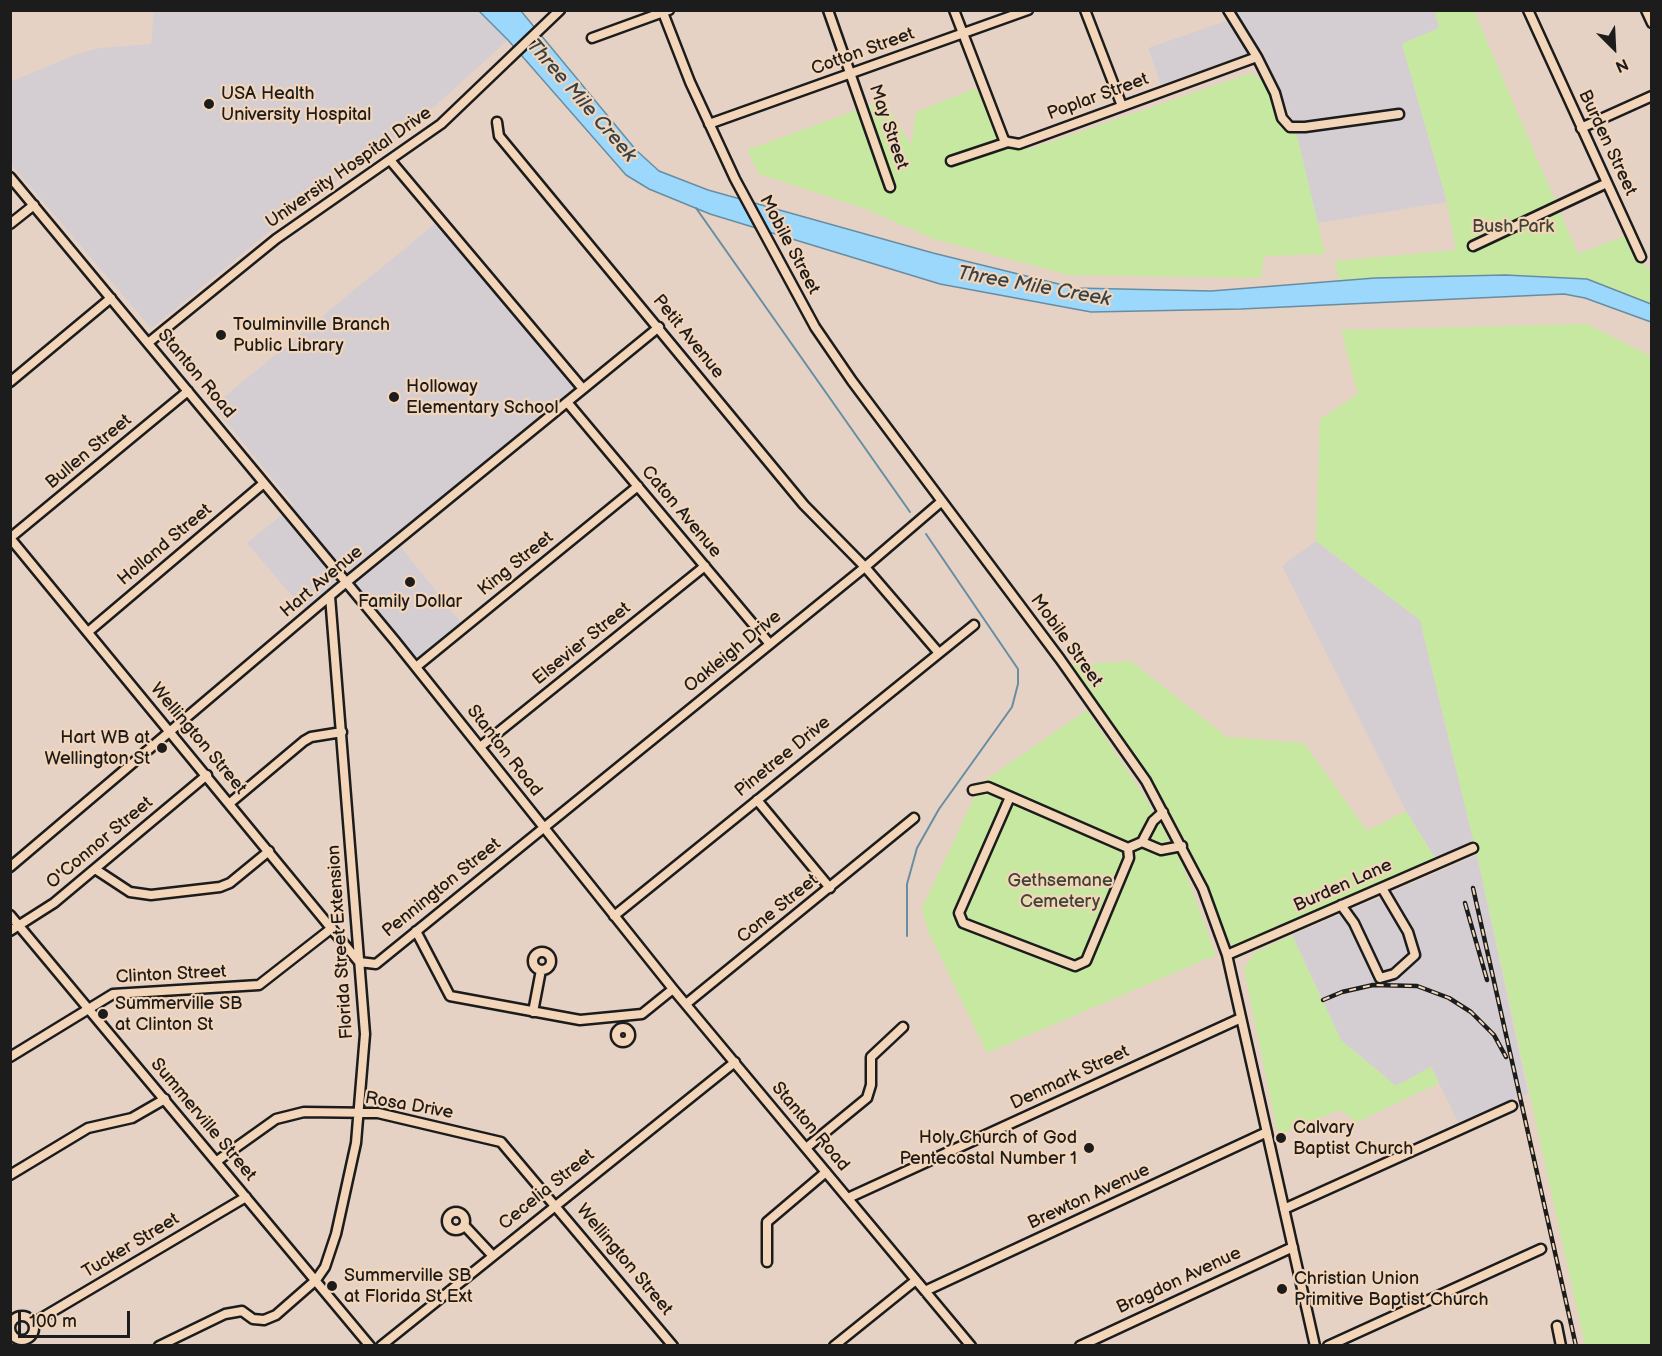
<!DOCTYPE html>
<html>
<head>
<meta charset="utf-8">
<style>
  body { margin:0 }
  #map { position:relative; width:1662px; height:1356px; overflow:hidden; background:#e5d2c5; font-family:"Balsamiq Sans",sans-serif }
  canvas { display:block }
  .frame { position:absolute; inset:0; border:12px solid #1c1c1c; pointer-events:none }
  .north { position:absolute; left:1584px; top:18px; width:60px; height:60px; -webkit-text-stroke:4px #f3d5b9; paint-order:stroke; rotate:156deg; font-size:16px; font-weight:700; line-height:24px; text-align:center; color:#1c1c1c }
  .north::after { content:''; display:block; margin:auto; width:21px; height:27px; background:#1c1c1c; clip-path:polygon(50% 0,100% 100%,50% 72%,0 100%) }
  .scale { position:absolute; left:18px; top:1311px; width:112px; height:27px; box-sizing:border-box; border:3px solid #1c1c1c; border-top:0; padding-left:8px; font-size:18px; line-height:21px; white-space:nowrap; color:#1c1c1c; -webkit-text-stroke:4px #f3d5b9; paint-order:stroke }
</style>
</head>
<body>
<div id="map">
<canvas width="1662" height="1356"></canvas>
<div class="frame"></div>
<div class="north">N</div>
<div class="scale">100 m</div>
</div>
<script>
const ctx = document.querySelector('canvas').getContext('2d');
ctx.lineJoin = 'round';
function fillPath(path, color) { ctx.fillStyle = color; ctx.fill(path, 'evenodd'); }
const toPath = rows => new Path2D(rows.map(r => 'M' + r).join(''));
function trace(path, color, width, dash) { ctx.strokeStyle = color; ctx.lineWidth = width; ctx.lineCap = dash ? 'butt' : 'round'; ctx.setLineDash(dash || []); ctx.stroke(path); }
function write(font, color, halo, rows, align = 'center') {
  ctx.font = font + ' "Balsamiq Sans",sans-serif'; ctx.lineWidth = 4.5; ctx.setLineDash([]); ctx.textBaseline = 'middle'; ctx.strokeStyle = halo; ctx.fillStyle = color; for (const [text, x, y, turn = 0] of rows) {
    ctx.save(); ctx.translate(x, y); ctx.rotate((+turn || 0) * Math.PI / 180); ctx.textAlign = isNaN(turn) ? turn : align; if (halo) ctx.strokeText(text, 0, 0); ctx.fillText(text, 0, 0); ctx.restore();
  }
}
fillPath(toPath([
  [154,11,479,11,508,40,414,125,281,222,153,327,149,326,11,164,10,82,77,54,100,48,151,44],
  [1234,11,1435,11,1439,28,1402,44,1447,202,1318,223,1292,119,1262,49,1161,85,1148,48,1238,17],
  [437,222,575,387,394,538,461,623,415,661,351,586,311,618,247,543,294,505,213,406],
  [1316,541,1420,620,1474,843,1435,858,1406,811,1282,566],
  [1477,855,1528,1094,1458,1122,1431,1067,1396,1086,1341,1040,1292,935]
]), '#d4ced3');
fillPath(toPath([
  [1435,11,1474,11,1578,254,1630,234,1647,269,1651,268,1651,304,1587,279,1505,275,1339,281,1335,261,1456,250,1447,202,1402,44,1439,28],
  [1251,73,1265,82,1281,124,1297,135,1325,254,1264,256,1261,278,1069,275,934,239,866,209,759,174,747,150,884,100,911,145,916,112,976,88,999,139,1008,148,1030,149],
  [1587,324,1651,356,1651,1345,1585,1345,1477,855,1420,620,1316,541,1320,419,1358,394,1341,330],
  [1131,661,1227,737,1304,743,1367,831,1406,811,1435,858,1232,947,1188,846,1152,779,1069,665],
  [1087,710,1148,802,1182,863,1216,955,987,1053,928,931,922,908,981,783],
  [1292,935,1341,1040,1396,1086,1431,1067,1439,1083,1357,1122,1340,1110,1278,1135,1244,969,1255,952]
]), '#c7e8a0');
const water = toPath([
  [479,11,521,11,636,150,659,171,708,190,933,253,1075,288,1211,291,1375,278,1505,275,1587,279,1651,304,1651,322,1585,298,1564,294,1241,309,1091,312,940,284,710,214,649,189,626,175,508,40,479,11]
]);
fillPath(water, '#9bd8fc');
trace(water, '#688da2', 1.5);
trace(toPath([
  [696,208,910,512],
  [907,936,907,884,917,848,939,809,1012,707,1018,684,1018,669,926,534]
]), '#688da2', 2);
const minor = toPath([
  [662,10,690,82,735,179,815,327,852,381,1060,659,1146,781,1203,889,1227,955,1315,1346],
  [828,10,890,187],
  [954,10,1004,140,1008,142],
  [1085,10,1122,106],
  [1228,10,1257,57,1275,93,1282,118,1290,127,1305,127,1399,114],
  [1528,10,1641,257],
  [1646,10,1652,23],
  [592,38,669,10],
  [497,122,499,136,804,505,865,567,938,652],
  [709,124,1028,10],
  [1581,128,1652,96],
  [390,160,583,389],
  [951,161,1008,142,1019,144,1257,57],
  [10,177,395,641,673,989,971,1346],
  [10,224,34,205],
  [1473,246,1607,183],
  [148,343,276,239,441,124,560,10],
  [10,382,111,298],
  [567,402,769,643],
  [10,538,359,962,376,964,865,567,942,501],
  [10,538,188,391],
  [88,632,264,483],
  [416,667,638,486],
  [480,747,705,566],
  [973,790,988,787,1128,848,1142,842,1161,850,1182,846],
  [1010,797,959,913,963,923,1075,966,1086,961,1129,858,1128,848],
  [757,800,830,888],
  [230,803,304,741,311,737,342,732],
  [1142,842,1153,821,1163,812],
  [10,867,338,589,659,327],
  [95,869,130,892,151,895,220,887,230,883,269,851],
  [1341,905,1354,923,1380,978,1394,974,1415,955,1408,932,1382,888],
  [10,915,370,1346],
  [614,916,974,625],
  [10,931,54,903,207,775],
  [416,931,450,996,580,1020,642,1014,673,989],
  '533 961a9 9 0 1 1 18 0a9 9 0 1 1-18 0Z',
  [1227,955,1473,848],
  [686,1004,914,818],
  [533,1012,541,970],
  '616 1035a7 7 0 1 1 14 0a7 7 0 1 1-14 0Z',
  [10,1057,113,994,259,985,332,928],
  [806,1148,867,1098,871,1085,871,1057,903,1027],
  [217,1161,276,1119,304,1112,378,1113,501,1142,673,1346],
  [10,1175,88,1128,132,1118,165,1099],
  [848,1198,1241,1018],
  [1284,1209,1512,1106],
  '447 1221a9 9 0 1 1 18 0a9 9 0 1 1-18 0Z',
  [464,1225,492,1255],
  [767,1262,767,1222,826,1172],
  [925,1291,1267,1132],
  '10 1328a12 12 0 1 1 24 0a12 12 0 1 1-24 0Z',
  [33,1323,246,1197],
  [1557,1326,1561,1346],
  [159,1346,225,1314,242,1311,253,1319,264,1320,276,1315,316,1280,325,1267,336,1234,356,1143,365,1034,330,596],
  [381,1346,735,1062],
  [834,1346,916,1280],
  [1080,1346,1293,1247],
  [1328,1346,1541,1249]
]);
trace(minor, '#1c1c1c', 13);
trace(minor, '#f3d5b9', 8);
const rail = toPath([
  [1473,888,1576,1346],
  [1465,903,1487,980],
  [1323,1000,1342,992,1373,985,1417,986,1449,998,1471,1012,1494,1035,1506,1057]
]);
trace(rail, '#1c1c1c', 4.5);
trace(rail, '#f3d5b9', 2, [7]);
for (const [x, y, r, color] of [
  [209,104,6,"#1c1c1c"],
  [221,335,6,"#1c1c1c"],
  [394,397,6,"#1c1c1c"],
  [410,582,6,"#1c1c1c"],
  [162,748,6,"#1c1c1c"],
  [103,1014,6,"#1c1c1c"],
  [1281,1138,6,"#1c1c1c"],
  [1089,1148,6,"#1c1c1c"],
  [332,1286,6,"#1c1c1c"],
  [1282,1289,6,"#1c1c1c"]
]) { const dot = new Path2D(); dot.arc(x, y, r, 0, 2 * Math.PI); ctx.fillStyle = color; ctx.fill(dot); trace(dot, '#f3d5b9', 2); }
write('18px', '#1c1c1c', '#f3d5b9', [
  ["Cotton Street",863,52,-20],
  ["Poplar Street",1098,97,-20],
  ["May Street",888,127,71],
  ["Burden Street",1607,143,65],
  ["University Hospital Drive",349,168,-35],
  ["Mobile Street",789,245,62],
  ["Petit Avenue",688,337,51],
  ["Stanton Road",196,374,50],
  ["Bullen Street",89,452,-40],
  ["Caton Avenue",681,512,50],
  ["Holland Street",165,545,-40],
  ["King Street",516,564,-39],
  ["Hart Avenue",322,582,-40],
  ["Mobile Street",1066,641,54],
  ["Elsevier Street",582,644,-39],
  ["Oakleigh Drive",733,652,-39],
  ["Wellington Street",198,739,50],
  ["Stanton Road",504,751,52],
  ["Pinetree Drive",783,757,-39],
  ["O'Connor Street",100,843,-40],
  ["Burden Lane",1343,886,-24],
  ["Pennington Street",442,888,-39],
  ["Cone Street",778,909,-39],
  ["Florida Street Extension",341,942,-94],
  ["Clinton Street",171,975,-3],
  ["Denmark Street",1070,1078,-25],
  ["Rosa Drive",409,1106,10],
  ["Summerville Street",203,1120,50],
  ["Stanton Road",810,1127,50],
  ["Cecelia Street",547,1190,-39],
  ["Brewton Avenue",1089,1197,-25],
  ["Tucker Street",131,1246,-31],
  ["Wellington Street",624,1260,50],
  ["Bragdon Avenue",1179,1281,-25]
]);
write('18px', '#1c1c1c', '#f3d5b9', [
  ["USA Health",221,94],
  ["University Hospital",221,115],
  ["Toulminville Branch",233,325],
  ["Public Library",233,346],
  ["Holloway",406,387],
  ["Elementary School",406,408],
  ["Family Dollar",410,602,"center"],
  ["Hart WB at",150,738,"right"],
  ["Wellington St",150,759,"right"],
  ["Summerville SB",115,1004],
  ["at Clinton St",115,1025],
  ["Calvary",1293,1128],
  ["Baptist Church",1293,1149],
  ["Holy Church of God",1077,1138,"right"],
  ["Pentecostal Number 1",1077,1159,"right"],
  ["Summerville SB",344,1276],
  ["at Florida St Ext",344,1297],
  ["Christian Union",1294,1279],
  ["Primitive Baptist Church",1294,1300]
], 'left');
write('18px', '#3e4536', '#f3d5b9', [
  ["Bush Park",1513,227],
  ["Gethsemane",1060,881],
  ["Cemetery",1060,902]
]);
write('italic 20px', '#354249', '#f3d5b9', [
  ["Three Mile Creek",581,101,49],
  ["Three Mile Creek",1034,287,10]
]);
</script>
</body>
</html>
